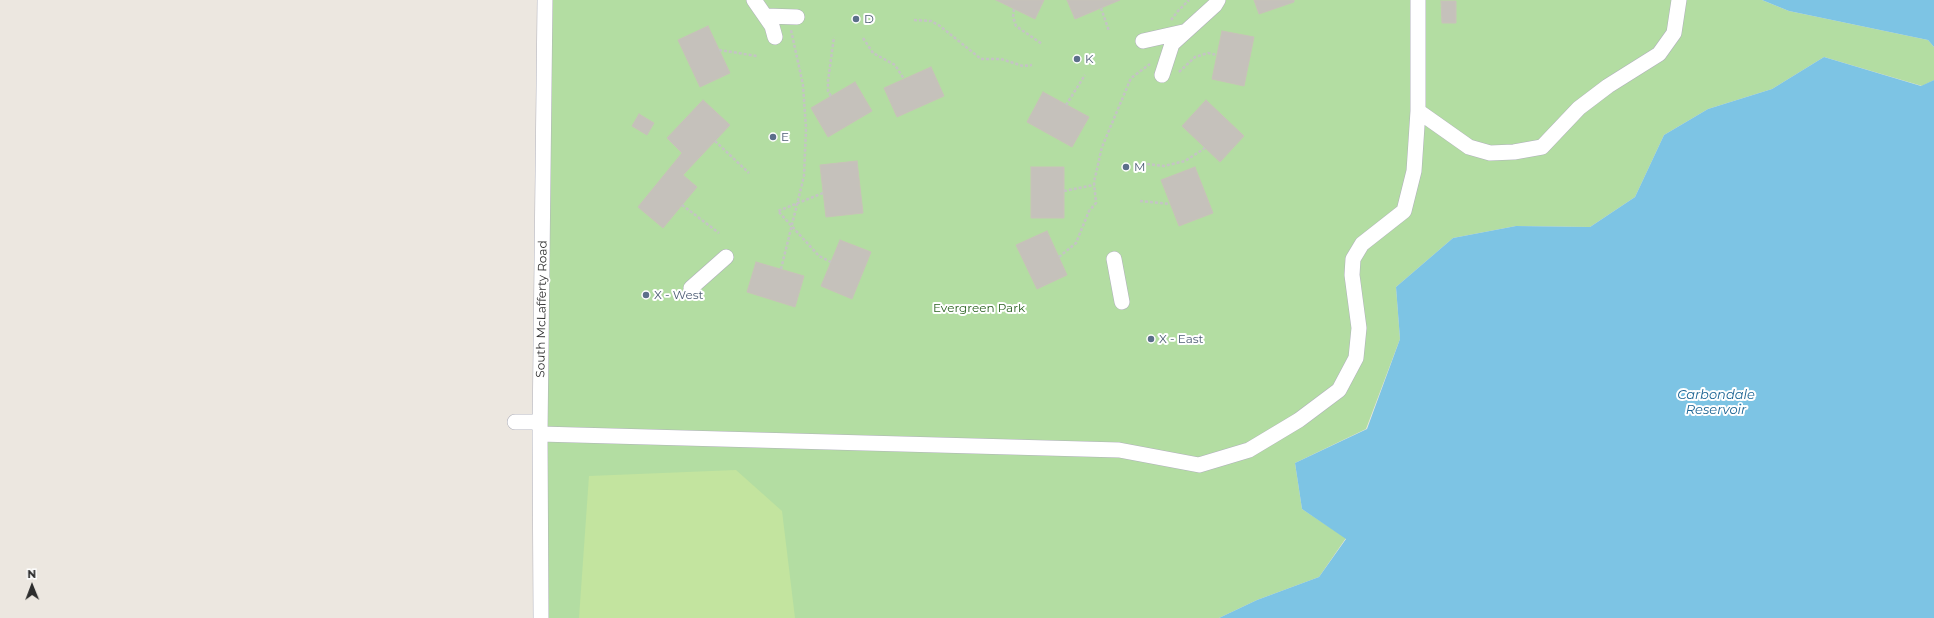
<!DOCTYPE html>
<html>
<head>
<meta charset="utf-8">
<style>
  body { margin:0 }
  #map { position:relative; width:1934px; height:618px; overflow:hidden; background:#ece7e0; font-family:Montserrat,sans-serif }
  canvas { display:block }
  .north { position:absolute; left:12px; top:566px; width:40px; height:40px; -webkit-text-stroke:3px #fff; paint-order:stroke; rotate:359deg; font-size:11px; font-weight:700; line-height:16px; text-align:center; color:#2c2c2c }
  .north::after { content:''; display:block; margin:auto; width:14px; height:18px; background:#2c2c2c; clip-path:polygon(50% 0,100% 100%,50% 72%,0 100%) }
</style>
</head>
<body>
<div id="map">
<canvas width="1934" height="618"></canvas>
<div class="north">N</div>
</div>
<script>
const ctx = document.querySelector('canvas').getContext('2d');
ctx.lineJoin = 'round';
function fillPath(path, color) { ctx.fillStyle = color; ctx.fill(path, 'evenodd'); }
const toPath = rows => new Path2D(rows.map(r => 'M' + r).join(''));
function trace(path, color, width, dash) { ctx.strokeStyle = color; ctx.lineWidth = width; ctx.lineCap = dash ? 'butt' : 'round'; ctx.setLineDash(dash || []); ctx.stroke(path); }
function write(font, color, halo, rows, align = 'center') {
  ctx.font = font + ' Montserrat,sans-serif'; ctx.lineWidth = 4; ctx.setLineDash([]); ctx.textBaseline = 'middle'; ctx.strokeStyle = halo; ctx.fillStyle = color; for (const [text, x, y, turn = 0] of rows) {
    ctx.save(); ctx.translate(x, y); ctx.rotate((+turn || 0) * Math.PI / 180); ctx.textAlign = isNaN(turn) ? turn : align; if (halo) ctx.strokeText(text, 0, 0); ctx.fillText(text, 0, 0); ctx.restore();
  }
}
fillPath(toPath([
  [545,0,1762,0,1789,11,1928,40,1934,47,1934,80,1922,86,1824,57,1772,89,1708,109,1664,135,1635,197,1590,227,1516,226,1453,238,1396,287,1400,339,1366,429,1295,463,1302,509,1346,538,1319,577,1257,600,1219,618,541,618]
]), '#b3dda2');
fillPath(toPath([
  [736,470,782,511,795,618,579,618,589,476]
]), '#c3e49f');
fillPath(toPath([
  [1762,0,1934,0,1934,47,1928,40,1789,11],
  [1824,57,1921,86,1934,80,1934,618,1219,618,1257,600,1319,577,1346,539,1302,509,1295,463,1367,429,1400,339,1396,287,1453,238,1516,226,1590,227,1635,197,1664,135,1708,109,1772,89]
]), '#7dc4e4');
const building = toPath([
  [996,0,1044,0,1035,19,996,0],
  [1067,0,1120,0,1075,19,1067,0],
  [1254,0,1294,0,1294,2,1259,14,1254,0],
  [1441,1,1456,1,1456,23,1442,23,1441,1],
  [708,26,730,73,700,87,678,40,708,26],
  [1222,31,1254,37,1244,86,1212,79,1222,31],
  [931,67,944,96,897,117,884,88,931,67],
  [855,82,872,111,828,137,811,108,855,82],
  [1043,92,1089,117,1072,147,1027,122,1043,92],
  [703,100,730,125,683,175,697,187,663,228,638,207,682,153,667,138,703,100],
  [1206,100,1244,136,1220,162,1182,126,1206,100],
  [639,114,654,123,647,135,632,126,639,114],
  [857,161,863,213,826,217,820,165,857,161],
  [1031,167,1064,167,1064,218,1031,218,1031,167],
  [1195,167,1213,213,1179,226,1161,180,1195,167],
  [1047,231,1067,275,1037,289,1016,245,1047,231],
  [840,240,871,252,852,299,821,286,840,240],
  [756,262,804,276,795,307,747,292,756,262]
]);
fillPath(building, '#c5c1bb');
trace(building, '#c8c3b9', 1);
const street = toPath([
  [754,0,772,26,775,37],
  [766,16,797,17],
  [1143,41,1183,32],
  [1162,75,1172,44,1215,5,1218,0],
  [1418,111,1469,147,1490,153,1514,152,1542,147,1579,108,1608,86,1659,54,1674,33,1679,0],
  [1114,259,1122,302],
  [691,288,726,257],
  [515,422,540,422],
  [540,434,1119,450,1199,465,1249,450,1299,420,1339,390,1356,358,1359,328,1352,275,1353,259,1362,244,1404,211,1414,171,1418,111,1418,0],
  [541,618,540,434,545,0]
]);
trace(street, '#b0b1bb', 16);
trace(toPath([
  [1101,8,1109,31],
  [1014,9,1013,17,1016,26,1042,44],
  [914,20,931,21,940,26,981,59,1001,59,1023,66,1032,65],
  [1171,20,1178,11,1189,0],
  [863,38,873,53,895,65,904,79],
  [719,50,757,56],
  [1179,72,1195,57,1208,53,1217,55],
  [831,96,828,91,828,81,834,37],
  [1066,105,1085,75],
  [715,141,749,173],
  [1147,164,1164,166,1185,161,1205,148],
  [1064,191,1094,185],
  [823,193,778,211,819,256,831,262],
  [1140,201,1170,204],
  [682,205,719,233],
  [1059,257,1076,243,1089,211,1096,203,1094,182,1102,147,1131,78,1150,64],
  [781,269,804,176,806,128,803,85,791,30]
]), '#c4c4c4', 2.5, [3, 2]);
trace(street, '#fff', 15);
for (const [x, y, r, color] of [
  [856,19,4,"#5c6f8a"],
  [1077,59,4,"#5c6f8a"],
  [773,137,4,"#5c6f8a"],
  [1126,167,4,"#5c6f8a"],
  [646,295,4,"#5c6f8a"],
  [1151,339,4,"#5c6f8a"]
]) { const dot = new Path2D(); dot.arc(x, y, r, 0, 2 * Math.PI); ctx.fillStyle = color; ctx.fill(dot); trace(dot, '#fff', 1.5); }
write('12px', '#4e5e75', '#fff', [
  ["D",864,19],
  ["K",1085,59],
  ["E",781,137],
  ["M",1134,167],
  ["X - West",654,295],
  ["X - East",1159,339]
], 'left');
write('12px', '#2c6322', '#fff', [
  ["Evergreen Park",979,308]
]);
write('12px', '#2c2c2c', '#fff', [
  ["South McLafferty Road",542,309,-89]
]);
write('italic 13px', '#1a6392', '#fff', [
  ["Carbondale",1716,395],
  ["Reservoir",1716,410]
]);
</script>
</body>
</html>
